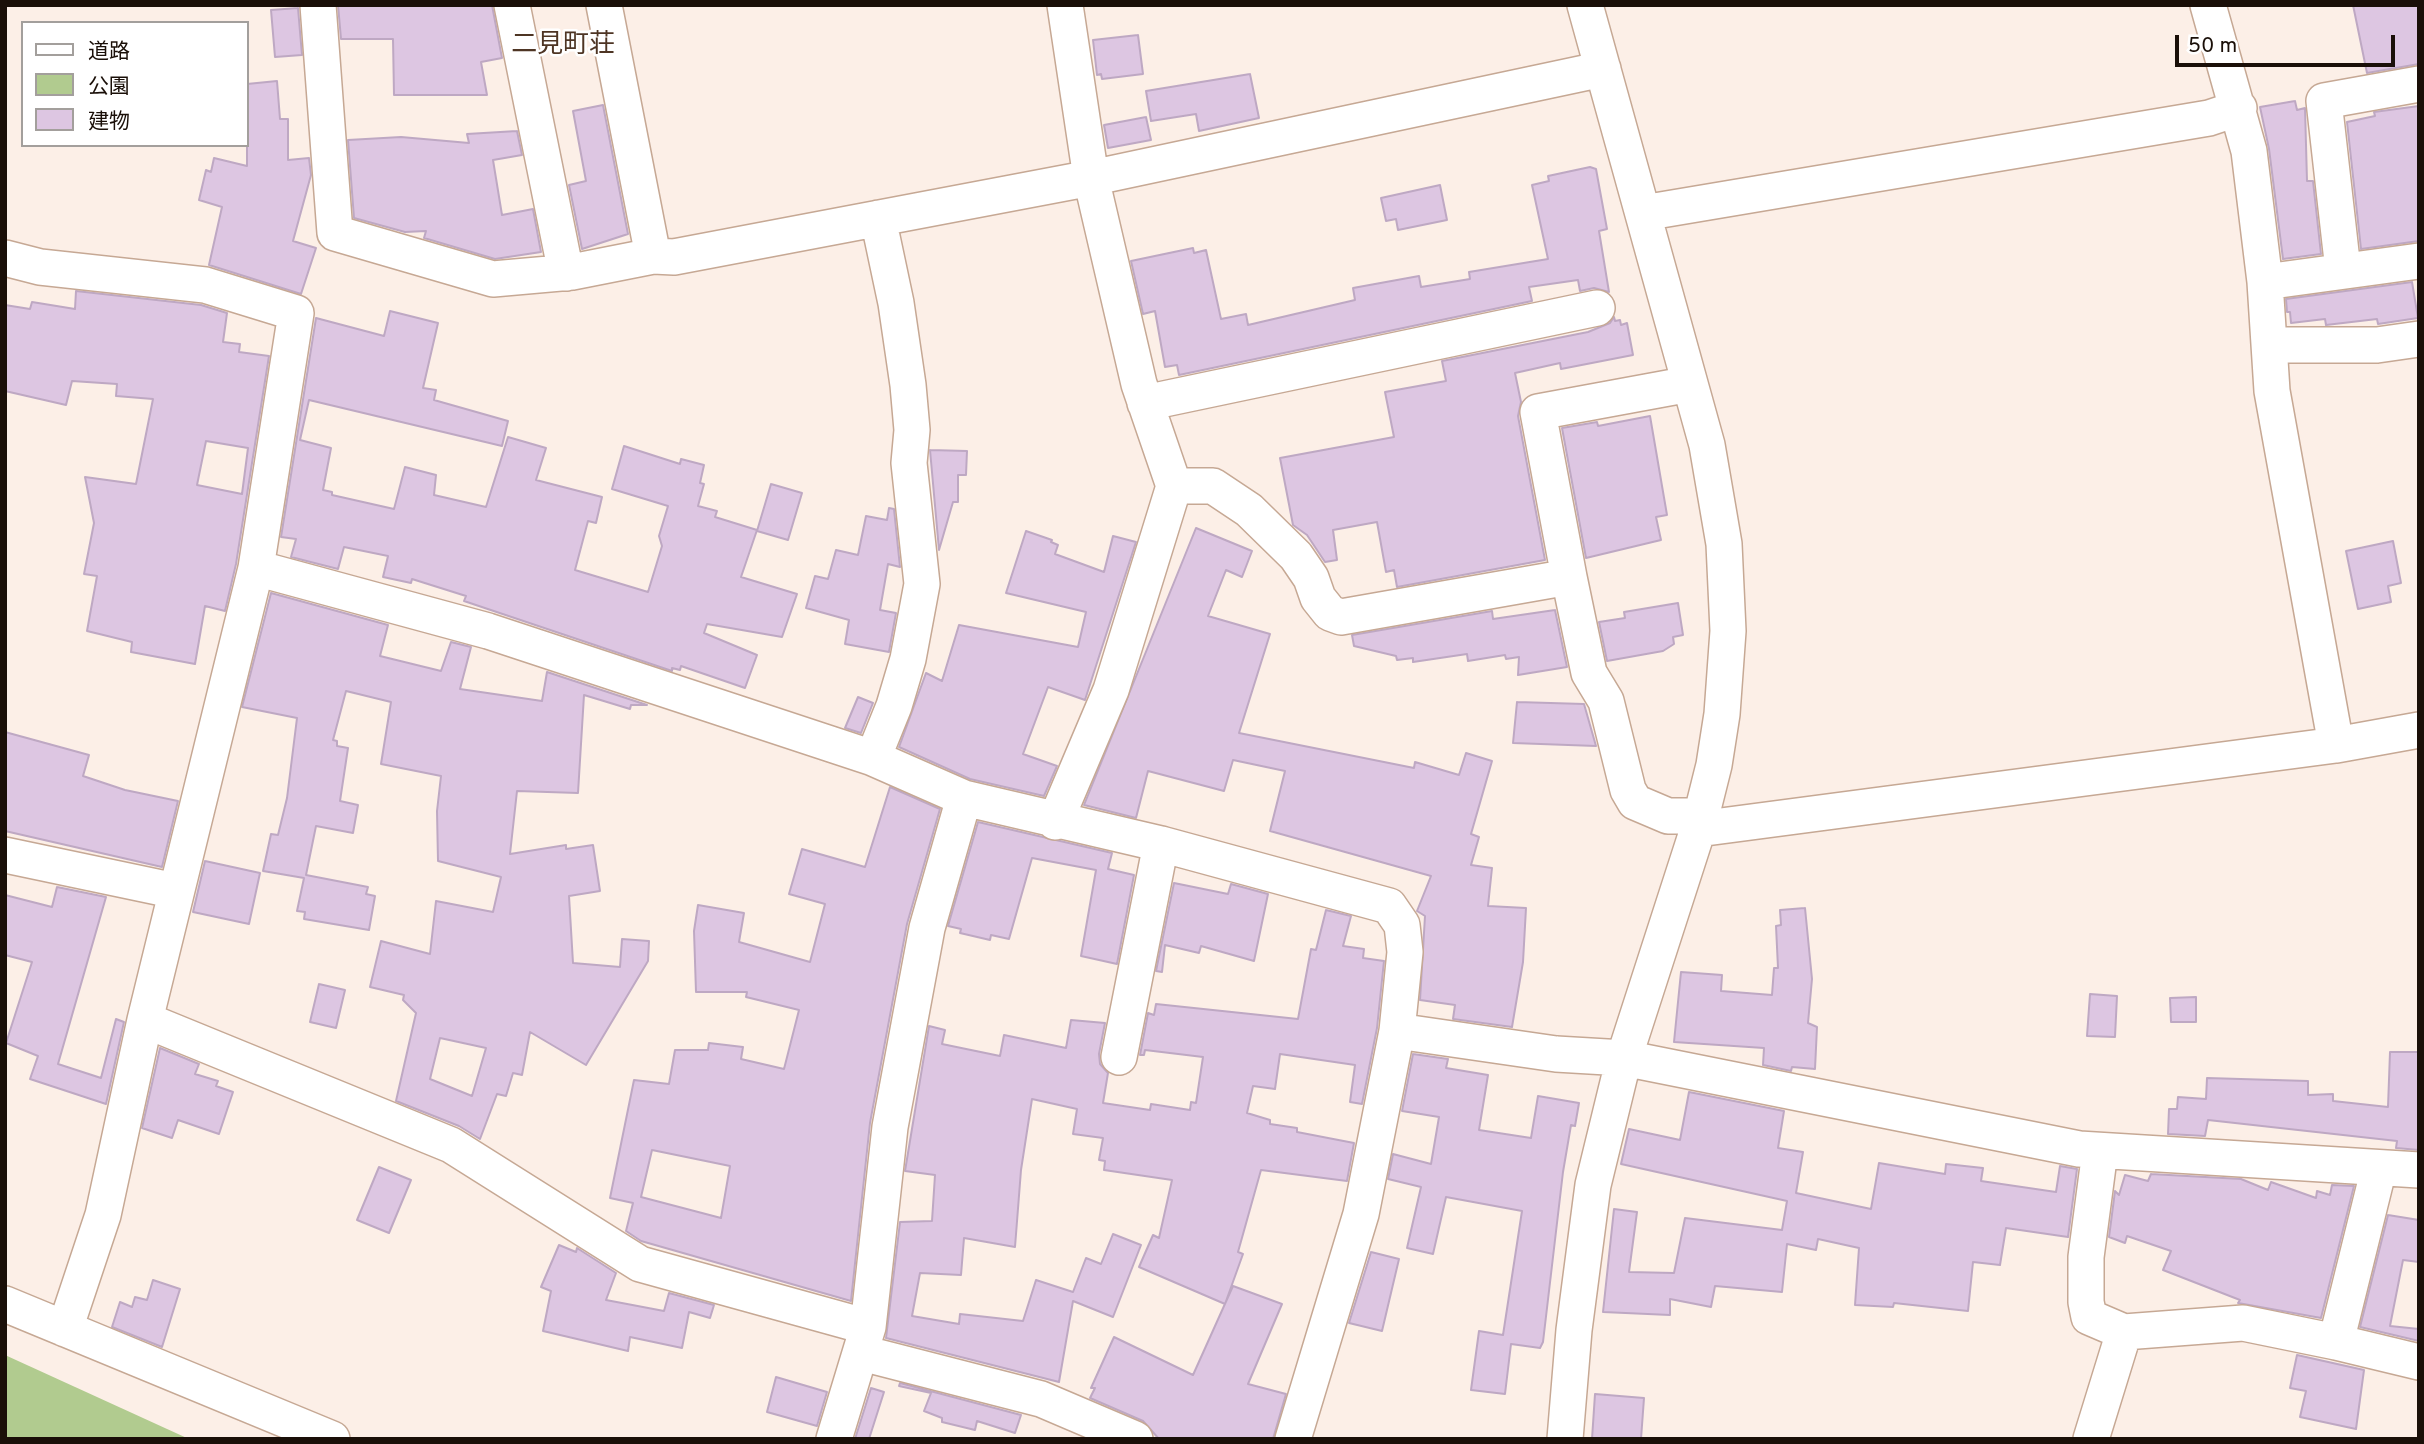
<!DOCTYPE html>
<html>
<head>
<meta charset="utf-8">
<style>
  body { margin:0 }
  #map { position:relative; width:2424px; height:1444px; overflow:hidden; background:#fcefe7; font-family:Overpass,"Noto Sans JP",sans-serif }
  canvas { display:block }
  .frame { position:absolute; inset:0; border:7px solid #1a0f08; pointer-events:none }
  .legend { position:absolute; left:21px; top:21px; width:228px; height:126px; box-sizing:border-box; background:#fff; border:2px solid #a39f9c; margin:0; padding:9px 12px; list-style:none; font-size:21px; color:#1a0f08 }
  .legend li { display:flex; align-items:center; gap:14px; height:35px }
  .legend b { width:35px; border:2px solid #a39f9c }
  .scale { position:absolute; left:2175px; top:35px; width:220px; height:32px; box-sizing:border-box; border:4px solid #1a0f08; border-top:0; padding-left:9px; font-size:21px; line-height:24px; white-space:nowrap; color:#1a0f08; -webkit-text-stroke:5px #fff; paint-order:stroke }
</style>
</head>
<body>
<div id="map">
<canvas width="2424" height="1444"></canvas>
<div class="frame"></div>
<ul class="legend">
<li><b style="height:9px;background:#fff"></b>道路</li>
<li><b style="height:19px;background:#b1cb8f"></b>公園</li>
<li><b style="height:19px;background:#ddc6e2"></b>建物</li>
</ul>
<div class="scale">50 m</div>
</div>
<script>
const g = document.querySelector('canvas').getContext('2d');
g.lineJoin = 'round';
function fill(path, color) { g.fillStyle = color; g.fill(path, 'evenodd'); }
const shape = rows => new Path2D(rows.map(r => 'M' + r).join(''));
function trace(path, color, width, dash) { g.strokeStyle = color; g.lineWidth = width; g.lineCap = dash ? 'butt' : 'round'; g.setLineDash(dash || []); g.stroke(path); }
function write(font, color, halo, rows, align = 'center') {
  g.font = font + ' Overpass,"Noto Sans JP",sans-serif'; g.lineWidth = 5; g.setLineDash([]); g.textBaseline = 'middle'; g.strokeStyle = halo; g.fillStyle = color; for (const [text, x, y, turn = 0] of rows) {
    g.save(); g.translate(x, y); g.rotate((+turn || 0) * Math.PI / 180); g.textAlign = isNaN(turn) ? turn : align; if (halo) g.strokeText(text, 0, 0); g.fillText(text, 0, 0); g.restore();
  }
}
fill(shape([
  [5,1355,189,1439,5,1439]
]), '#b1cb8f');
const building = shape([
  [338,5,492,5,502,58,481,62,487,95,394,95,393,39,341,39,338,5],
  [2353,5,2419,5,2419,64,2367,73,2353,5],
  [298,8,302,55,275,57,271,10,298,8],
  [1138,35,1143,74,1102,79,1101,74,1097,75,1093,40,1138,35],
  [1250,74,1259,118,1199,131,1196,114,1151,121,1146,91,1250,74],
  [277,81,280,119,288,119,288,160,309,158,311,175,293,241,316,248,301,294,209,265,222,207,199,200,206,170,211,172,214,158,247,166,247,84,277,81],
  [2295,101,2297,110,2305,108,2307,181,2313,181,2321,254,2283,259,2269,149,2260,107,2295,101],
  [603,105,628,234,582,249,569,185,586,181,573,111,603,105],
  [2419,106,2419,241,2361,249,2347,122,2375,116,2374,112,2419,106],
  [1146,117,1151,140,1108,148,1104,125,1146,117],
  [517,131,522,155,493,160,502,215,533,209,541,252,495,259,424,238,426,231,405,232,354,218,348,140,401,137,469,143,467,134,517,131],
  [1590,167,1596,169,1607,229,1599,231,1609,292,1594,288,1580,291,1578,280,1529,287,1532,301,1179,375,1177,365,1165,367,1155,311,1143,314,1131,261,1193,248,1194,253,1206,250,1221,319,1246,314,1248,325,1355,300,1353,288,1419,276,1421,287,1470,279,1469,272,1548,259,1532,185,1549,181,1548,176,1590,167],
  [1440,185,1447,220,1398,230,1396,219,1386,221,1381,198,1440,185],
  [2412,282,2418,318,2378,324,2377,319,2326,325,2325,319,2291,323,2290,312,2287,312,2286,299,2412,282],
  [76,291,201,305,227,313,223,342,240,344,239,352,269,356,236,564,225,611,205,606,195,664,131,652,132,642,87,631,97,576,84,574,94,523,85,477,136,484,153,399,116,396,117,384,72,381,66,405,5,391,5,305,30,309,32,302,75,309,76,291],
  [206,441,248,448,242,494,197,485,206,441],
  [390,311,438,323,423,388,436,390,434,400,508,421,502,446,309,400,300,440,331,448,323,490,332,492,332,495,394,509,405,467,436,475,434,495,486,507,508,437,546,448,536,480,602,497,596,523,588,521,575,570,648,592,662,546,659,536,668,506,612,489,624,446,680,464,681,459,704,465,700,483,704,484,698,506,717,511,715,517,757,530,741,577,797,594,782,637,707,624,704,633,757,655,745,688,681,666,680,670,672,668,672,671,464,601,466,596,412,579,411,583,383,577,388,556,344,547,338,569,291,557,296,539,281,537,316,318,384,336,390,311],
  [1614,317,1615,321,1620,320,1621,325,1627,323,1633,355,1561,369,1560,363,1515,373,1521,402,1518,416,1545,560,1397,587,1394,570,1386,572,1377,522,1333,530,1337,560,1325,562,1307,535,1293,525,1280,458,1394,437,1385,392,1446,381,1442,361,1588,332,1610,323,1614,317],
  [1650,416,1667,515,1656,517,1661,540,1586,558,1562,428,1597,422,1598,426,1650,416],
  [930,450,967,451,966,475,958,475,958,502,953,502,939,550,930,450],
  [771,484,802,493,788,540,757,531,771,484],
  [889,508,894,509,900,567,888,564,880,610,896,613,889,652,845,644,849,620,806,608,815,576,828,579,836,550,858,555,866,516,887,520,889,508],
  [1196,528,1252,551,1242,577,1226,570,1208,616,1270,634,1239,733,1414,768,1415,762,1459,775,1466,753,1492,761,1471,834,1479,837,1471,865,1492,868,1488,906,1526,908,1523,962,1512,1027,1453,1019,1455,1005,1420,1000,1425,916,1417,911,1431,876,1270,831,1285,771,1233,760,1224,791,1148,771,1136,818,1084,805,1196,528],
  [1026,531,1052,540,1051,542,1058,545,1055,554,1104,572,1113,536,1136,542,1085,700,1048,687,1023,754,1057,766,1044,796,970,779,899,747,926,673,942,681,959,625,1078,647,1086,612,1006,593,1026,531],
  [2393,541,2401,583,2388,586,2391,602,2358,609,2346,551,2393,541],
  [271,593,388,625,380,656,441,671,451,642,471,647,460,689,542,701,547,672,647,705,631,705,630,709,584,695,578,793,517,791,510,854,566,845,566,849,593,845,600,891,569,896,573,963,620,967,622,939,649,941,648,961,586,1065,530,1032,522,1075,513,1073,506,1096,497,1094,480,1139,459,1126,396,1101,416,1013,403,1000,404,995,370,987,381,941,430,954,436,901,493,912,501,877,438,861,437,811,441,776,381,764,391,702,346,691,333,740,337,741,337,746,348,748,340,801,358,805,353,833,316,826,306,875,368,887,366,894,375,896,369,930,304,919,305,912,297,911,304,878,263,871,271,834,278,835,287,798,297,718,242,707,271,593],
  [440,1038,486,1048,472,1096,430,1079,440,1038],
  [1678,603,1683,635,1673,637,1674,644,1663,651,1607,661,1599,622,1625,618,1624,612,1678,603],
  [1555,610,1567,667,1518,675,1519,657,1506,659,1505,655,1468,661,1467,654,1413,662,1413,658,1397,660,1396,656,1354,646,1352,635,1492,611,1493,619,1555,610],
  [858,697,873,703,861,733,845,728,858,697],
  [1517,702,1584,704,1596,746,1513,743,1517,702],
  [5,732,89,755,83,776,125,790,178,801,162,867,5,831,5,732],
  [890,787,940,809,907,924,870,1123,851,1301,641,1241,626,1231,633,1203,610,1198,634,1080,669,1084,675,1050,708,1050,709,1043,743,1047,741,1059,784,1069,799,1010,746,997,747,992,696,992,694,931,698,905,744,913,739,942,810,962,825,904,789,894,802,849,865,867,890,787],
  [652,1150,730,1166,721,1218,641,1197,652,1150],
  [978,822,1112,853,1108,869,1134,875,1117,964,1081,956,1096,870,1032,858,1009,939,991,935,990,940,960,933,961,929,948,926,978,822],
  [205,861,260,873,249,924,193,912,205,861],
  [1174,883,1228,894,1231,884,1268,894,1254,961,1201,946,1199,953,1165,945,1162,972,1156,971,1174,883],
  [57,887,106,897,58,1064,101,1078,116,1019,124,1022,106,1104,30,1079,38,1056,6,1043,32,962,5,955,5,895,52,907,57,887],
  [1805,908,1812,979,1808,1023,1817,1027,1815,1069,1792,1067,1791,1071,1763,1065,1764,1048,1674,1042,1681,972,1722,975,1721,991,1772,995,1774,968,1778,968,1776,926,1781,925,1780,910,1805,908],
  [1326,910,1351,916,1343,946,1364,949,1363,958,1384,961,1377,1028,1362,1104,1350,1102,1355,1065,1280,1054,1275,1089,1253,1086,1247,1113,1270,1120,1270,1124,1297,1128,1297,1132,1354,1143,1347,1181,1261,1170,1238,1252,1243,1254,1225,1304,1139,1267,1153,1235,1159,1238,1172,1180,1104,1170,1105,1161,1099,1160,1103,1138,1073,1134,1077,1109,1032,1099,1021,1170,1015,1247,964,1238,961,1275,920,1273,912,1316,959,1324,960,1314,1023,1321,1036,1280,1073,1292,1086,1258,1101,1264,1113,1234,1141,1245,1113,1317,1073,1301,1059,1382,886,1338,900,1222,932,1221,935,1175,905,1171,929,1026,945,1030,942,1044,1000,1056,1004,1035,1066,1048,1071,1020,1105,1023,1099,1054,1100,1064,1108,1073,1103,1103,1150,1110,1151,1104,1190,1110,1191,1102,1196,1103,1203,1057,1145,1050,1144,1055,1140,1055,1148,1013,1154,1015,1156,1004,1298,1019,1311,949,1316,950,1326,910],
  [319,984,345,990,336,1028,310,1022,319,984],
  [2090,994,2117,996,2115,1037,2087,1036,2090,994],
  [2196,997,2196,1022,2171,1022,2170,998,2196,997],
  [160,1048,199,1064,195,1074,218,1081,216,1086,233,1092,219,1134,178,1120,172,1138,142,1128,160,1048],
  [2390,1052,2419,1052,2419,1150,2396,1148,2397,1141,2208,1120,2205,1136,2168,1134,2169,1109,2177,1109,2178,1097,2206,1099,2207,1078,2308,1081,2308,1095,2333,1094,2333,1101,2388,1107,2390,1052],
  [1413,1054,1448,1059,1446,1068,1488,1075,1479,1130,1531,1138,1538,1096,1579,1103,1575,1126,1571,1125,1563,1172,1543,1342,1540,1348,1511,1344,1505,1394,1471,1390,1479,1331,1503,1335,1522,1211,1446,1197,1433,1254,1407,1248,1421,1187,1388,1179,1393,1154,1431,1164,1439,1117,1402,1111,1413,1054],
  [1689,1092,1784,1111,1778,1148,1803,1152,1796,1193,1871,1209,1879,1163,1945,1174,1946,1164,1983,1168,1981,1181,2056,1192,2060,1166,2077,1169,2068,1237,2006,1228,2000,1265,1973,1262,1968,1311,1894,1303,1893,1307,1855,1305,1859,1248,1818,1239,1816,1250,1787,1244,1782,1292,1715,1286,1711,1307,1670,1299,1670,1315,1603,1312,1614,1209,1637,1212,1629,1272,1674,1273,1685,1218,1782,1230,1787,1201,1621,1164,1629,1129,1680,1140,1689,1092],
  [379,1167,411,1180,389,1233,357,1220,379,1167],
  [2151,1174,2241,1179,2268,1190,2271,1182,2316,1198,2317,1191,2330,1195,2332,1185,2354,1186,2321,1318,2238,1303,2240,1300,2163,1270,2171,1251,2127,1236,2125,1243,2109,1237,2115,1191,2119,1195,2125,1175,2148,1181,2151,1174],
  [2388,1215,2419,1220,2419,1262,2403,1260,2390,1326,2419,1329,2419,1341,2360,1327,2388,1215],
  [559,1245,576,1252,577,1248,616,1273,606,1300,664,1311,669,1293,714,1305,710,1318,689,1312,682,1348,630,1337,628,1351,543,1331,551,1291,541,1287,559,1245],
  [1371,1252,1399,1259,1382,1331,1349,1323,1371,1252],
  [153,1280,180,1289,162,1347,112,1327,120,1302,132,1307,135,1297,147,1300,153,1280],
  [1233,1286,1282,1304,1248,1384,1286,1394,1273,1439,1159,1439,1143,1421,1090,1398,1095,1388,1091,1388,1114,1337,1193,1375,1233,1286],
  [2297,1355,2364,1370,2356,1429,2300,1417,2306,1391,2290,1388,2297,1355],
  [776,1377,827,1392,817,1426,767,1412,776,1377],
  [900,1383,1021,1415,1015,1433,977,1421,975,1430,942,1422,942,1418,924,1411,931,1393,899,1386,900,1383],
  [871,1388,884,1392,869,1439,855,1439,871,1388],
  [1595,1394,1644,1398,1641,1439,1592,1439,1595,1394]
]);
fill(building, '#ddc6e2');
trace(building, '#bea8c3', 2);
const minor = shape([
  [318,5,335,233,493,279,572,272,653,256],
  [512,5,566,273],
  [604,5,653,256,674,257,1091,178,1603,69],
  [2208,5,2249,151,2265,282,2272,391,2336,745],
  [1643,213,2209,118,2239,108],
  [5,258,40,267,205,285,296,313,256,568,145,1020,103,1215,65,1329],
  [2343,270,2324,101,2419,84],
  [2265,282,2419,261],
  [2270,345,2377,345,2419,339],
  [1145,403,1597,308],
  [1174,486,1213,486,1249,510,1296,556,1311,578,1318,598,1330,613,1341,617,1569,577,1589,673,1606,701,1628,790,1635,802,1668,816,1701,816],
  [256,568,488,631,873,758,964,798,1161,844,1389,906,1402,925,1405,952,1397,1031,1361,1214,1293,1439],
  [1569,577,1538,412,1690,384],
  [873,758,894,706,908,659,922,584,909,463,912,430,908,385,896,303,878,218],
  [1055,822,1111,690,1174,486,1139,384,1091,178,1065,5],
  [1698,829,2336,745,2419,730],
  [5,855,176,891],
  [145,1020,451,1145,640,1264,868,1327],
  [1397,1031,1556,1054,1624,1058,2079,1149,2419,1170],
  [1119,1057,1161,844],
  [2100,1151,2086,1257,2086,1302,2089,1317,2124,1332,2243,1323,2336,1342,2379,1168],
  [5,1304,332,1439],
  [2336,1342,2419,1362],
  [862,1353,1041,1399,1135,1439],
  [834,1439,868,1327,890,1127,927,928,964,798],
  [1565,1439,1574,1330,1593,1185,1624,1058,1698,829,1714,765,1722,714,1728,631,1724,544,1707,445,1585,5],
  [2091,1439,2124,1332]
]);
trace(minor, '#c6a894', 38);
trace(minor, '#fff', 35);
write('26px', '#4e3524', '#fff', [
  ["二見町荘",563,47]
]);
</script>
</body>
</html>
